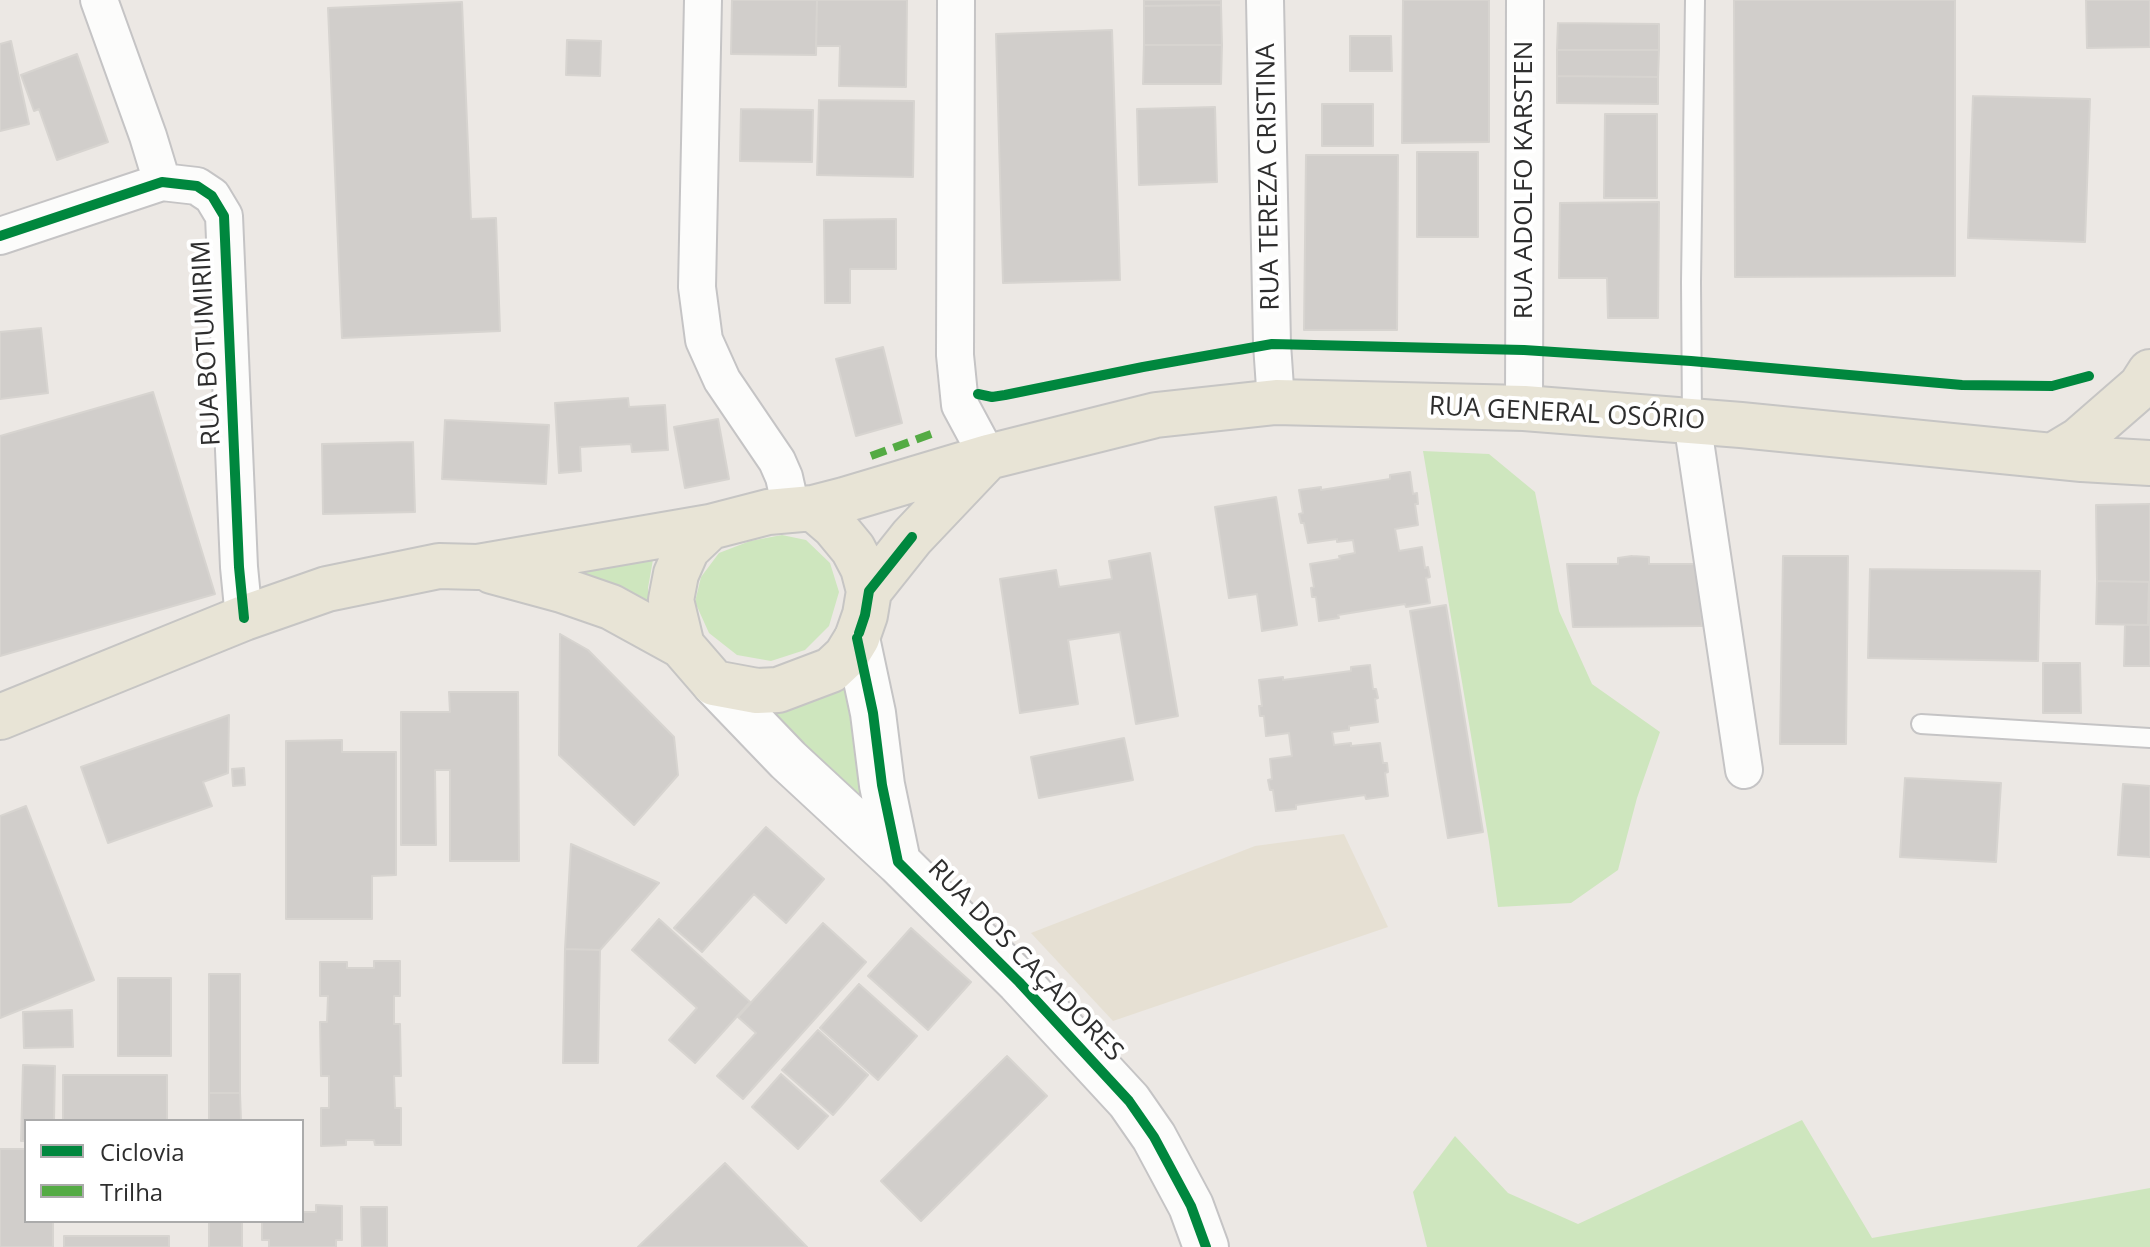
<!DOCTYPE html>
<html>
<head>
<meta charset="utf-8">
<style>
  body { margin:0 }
  #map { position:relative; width:2150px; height:1247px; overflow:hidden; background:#ece8e4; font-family:"Open Sans",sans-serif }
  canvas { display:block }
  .legend { position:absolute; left:24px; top:1119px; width:280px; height:104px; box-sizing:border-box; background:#fff; border:2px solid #ababab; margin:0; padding:10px 14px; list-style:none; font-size:24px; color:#2e2e2e }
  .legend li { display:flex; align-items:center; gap:16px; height:40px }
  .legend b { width:40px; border:2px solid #ababab }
</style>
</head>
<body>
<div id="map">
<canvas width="2150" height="1247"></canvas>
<ul class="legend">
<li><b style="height:10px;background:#00873e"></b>Ciclovia</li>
<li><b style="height:10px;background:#54ab44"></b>Trilha</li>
</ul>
</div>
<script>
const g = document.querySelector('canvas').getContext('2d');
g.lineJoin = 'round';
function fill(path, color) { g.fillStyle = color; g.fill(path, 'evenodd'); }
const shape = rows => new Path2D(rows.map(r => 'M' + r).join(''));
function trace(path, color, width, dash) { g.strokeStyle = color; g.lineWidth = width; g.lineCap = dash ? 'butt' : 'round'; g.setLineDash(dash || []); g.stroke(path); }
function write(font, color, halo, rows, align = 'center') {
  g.font = font + ' "Open Sans",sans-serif'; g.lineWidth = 8; g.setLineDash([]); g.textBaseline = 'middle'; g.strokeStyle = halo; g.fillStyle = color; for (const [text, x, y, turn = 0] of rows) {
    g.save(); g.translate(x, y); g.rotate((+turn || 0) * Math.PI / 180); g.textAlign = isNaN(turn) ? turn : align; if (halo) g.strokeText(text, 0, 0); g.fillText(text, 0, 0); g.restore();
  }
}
fill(shape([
  [1344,834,1388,927,1113,1021,1031,933,1255,846]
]), '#e6e0d3');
fill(shape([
  [1423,451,1489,454,1535,492,1559,611,1592,684,1660,732,1637,798,1618,870,1571,903,1498,907,1489,842],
  [782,535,806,540,830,563,839,592,829,626,805,650,771,661,737,655,709,633,695,602,701,577,719,553,750,541],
  [654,554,648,588,649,604,625,590,570,569],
  [853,672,873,812,767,709,803,705,837,690],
  [1802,1120,1872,1238,2150,1188,2150,1247,1427,1247,1413,1192,1455,1136,1508,1193,1578,1224]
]), '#cee6be');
const building = shape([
  [732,0,817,0,816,55,731,54,732,0],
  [817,0,907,0,906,87,839,86,840,46,816,46,817,0],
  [1144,0,1221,0,1221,5,1144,6,1144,0],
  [1403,0,1489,0,1489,142,1402,143,1403,0],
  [1734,0,1955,0,1955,276,1735,277,1734,0],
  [2086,0,2150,0,2150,47,2087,48,2086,0],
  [462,2,471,219,496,218,500,331,342,338,328,8,462,2],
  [1221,5,1222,45,1144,45,1144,6,1221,5],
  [1558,23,1659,24,1659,50,1557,50,1558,23],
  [1112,30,1120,280,1003,283,996,34,1112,30],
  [1350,36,1391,36,1392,71,1350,71,1350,36],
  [567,40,601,41,600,76,566,75,567,40],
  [11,41,29,124,0,131,0,44,11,41],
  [1144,45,1222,45,1221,84,1143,84,1144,45],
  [1557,50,1659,50,1658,77,1557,76,1557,50],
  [77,54,108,142,57,160,39,109,34,111,21,75,77,54],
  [1557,76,1658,77,1658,104,1557,103,1557,76],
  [1973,96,2090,99,2085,242,1968,238,1973,96],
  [819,100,914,101,913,177,817,175,819,100],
  [1322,104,1373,104,1373,146,1322,146,1322,104],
  [1215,107,1217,182,1139,185,1137,109,1215,107],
  [741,109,813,110,812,162,740,161,741,109],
  [1605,114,1657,114,1657,198,1604,198,1605,114],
  [1417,152,1478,152,1478,237,1417,237,1417,152],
  [1306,155,1398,155,1397,330,1304,330,1306,155],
  [1659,202,1658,318,1608,318,1607,278,1559,278,1560,203,1659,202],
  [896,219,896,269,850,269,850,303,825,303,824,220,896,219],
  [41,328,48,393,0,399,0,332,41,328],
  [883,347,902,423,856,436,836,359,883,347],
  [153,392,215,594,0,656,0,436,153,392],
  [628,398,629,407,665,405,668,450,632,452,631,444,580,447,581,471,559,473,555,403,628,398],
  [718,419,729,479,685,488,674,427,718,419],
  [445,420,549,425,546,484,442,479,445,420],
  [413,442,415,512,323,514,322,444,413,442],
  [1410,472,1413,494,1417,493,1418,504,1415,504,1418,525,1395,529,1399,551,1422,547,1425,568,1428,567,1430,577,1426,578,1430,603,1406,607,1405,604,1338,615,1339,618,1319,621,1316,597,1312,597,1311,588,1314,587,1310,564,1340,559,1339,556,1355,553,1353,540,1337,542,1337,539,1308,543,1304,523,1301,523,1299,514,1303,513,1299,490,1321,487,1321,490,1390,479,1390,475,1410,472],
  [1276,497,1297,625,1262,631,1257,594,1229,598,1215,507,1276,497],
  [2150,504,2150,625,2148,625,2149,582,2097,581,2096,505,2150,504],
  [1150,553,1178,716,1136,724,1120,632,1068,640,1078,704,1020,713,1000,579,1056,570,1059,587,1112,579,1109,561,1150,553],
  [1632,556,1649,557,1649,564,1699,564,1702,626,1573,627,1567,564,1618,564,1618,558,1632,556],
  [1783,556,1848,556,1846,744,1780,744,1783,556],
  [1870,569,2040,571,2038,661,1868,658,1870,569],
  [2097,581,2149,582,2148,625,2096,624,2097,581],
  [1446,605,1483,832,1448,838,1410,611,1446,605],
  [2125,625,2150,625,2150,666,2124,666,2125,625],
  [560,634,588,650,674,737,678,775,634,825,559,755,560,634],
  [2043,663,2080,663,2081,713,2043,713,2043,663],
  [1370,665,1373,689,1376,689,1378,698,1375,699,1378,722,1349,726,1349,730,1332,732,1334,745,1351,743,1351,746,1380,743,1383,763,1387,763,1388,772,1385,773,1388,796,1366,799,1365,795,1296,805,1296,809,1276,811,1273,790,1270,790,1268,780,1272,779,1270,759,1292,756,1289,733,1266,736,1264,716,1260,716,1259,706,1262,706,1259,680,1283,677,1283,680,1351,671,1351,667,1370,665],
  [449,692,518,692,519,861,450,861,450,770,435,770,436,845,401,845,401,712,450,712,449,692],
  [229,715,228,773,203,782,212,806,108,843,81,767,229,715],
  [1124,738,1133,780,1039,798,1031,757,1124,738],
  [342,740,342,752,396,752,396,875,372,876,372,919,286,919,286,741,342,740],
  [244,768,245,785,233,786,232,769,244,768],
  [1905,778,2001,783,1996,862,1900,857,1905,778],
  [2123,784,2150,786,2150,857,2118,855,2123,784],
  [26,806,94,980,0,1018,0,816,26,806],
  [766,827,824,879,786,923,754,894,702,952,674,928,766,827],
  [571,844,659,883,600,950,565,949,571,844],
  [659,919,750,1002,695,1063,669,1040,697,1008,632,950,659,919],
  [823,923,866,962,743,1099,717,1076,756,1033,738,1017,823,923],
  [911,928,971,982,928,1030,868,976,911,928],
  [565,949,600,950,598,1063,563,1063,565,949],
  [374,961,400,961,400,996,394,996,394,1024,400,1024,401,1076,394,1076,395,1108,401,1108,401,1145,375,1145,374,1140,346,1140,346,1145,321,1146,321,1108,329,1108,329,1076,321,1076,320,1022,327,1022,328,996,320,996,320,962,347,962,347,968,374,968,374,961],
  [209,974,240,974,240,1093,209,1093,209,974],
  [118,978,171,978,171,1056,118,1056,118,978],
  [859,984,917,1036,878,1080,820,1028,859,984],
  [72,1010,73,1047,24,1048,23,1012,72,1010],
  [818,1030,868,1075,833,1115,782,1070,818,1030],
  [1007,1056,1047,1096,921,1221,881,1181,1007,1056],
  [23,1065,55,1066,54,1121,26,1121,26,1141,21,1141,23,1065],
  [781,1074,828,1116,798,1149,752,1107,781,1074],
  [63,1075,167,1075,167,1121,63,1121,63,1075],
  [209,1093,240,1093,241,1121,209,1121,209,1093],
  [0,1149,26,1149,26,1221,53,1221,53,1247,0,1247,0,1149],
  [725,1163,807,1247,638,1247,725,1163],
  [316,1205,342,1206,342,1240,336,1240,336,1247,269,1247,269,1240,262,1240,262,1221,302,1221,302,1212,316,1212,316,1205],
  [361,1207,387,1207,387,1247,362,1247,361,1207],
  [209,1221,242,1221,242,1247,209,1247,209,1221],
  [64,1236,169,1236,169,1247,64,1247,64,1236]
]);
fill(building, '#d1cecb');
trace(building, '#d7d4d0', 2);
const service = shape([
  [1692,421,1691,282,1695,0],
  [1921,724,2150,738]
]);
const minor = shape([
  [99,0,148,136,162,182],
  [703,0,697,287,704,340,722,380,777,461,784,477,791,508],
  [956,0,955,355,960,405,988,457],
  [1265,0,1272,344,1276,402],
  [0,236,162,182,197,186,212,196,224,216,239,567,244,618],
  [1524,408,1525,0],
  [1692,421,1744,770]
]);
const secondary = shape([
  [857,638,873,713,882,785,898,862],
  [714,683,788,760,898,862,1019,982,1129,1101,1154,1137,1191,1206,1206,1247]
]);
const primary = shape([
  [2054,455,2079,440,2141,386,2150,372],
  [813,508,834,526,853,549,863,568,869,591,865,615,857,638,846,656,831,670,778,690,757,691,714,683,682,646,671,600,676,574,687,549,710,527,768,512,813,508,844,500,988,457,1156,415,1276,402,1524,408,1741,425,2082,459,2150,463],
  [492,571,562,590,611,607,682,646],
  [869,591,912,537,986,459],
  [0,717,244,618,327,589,439,566,478,567,710,527]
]);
trace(service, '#c5c4c5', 22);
trace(minor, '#c5c4c5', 40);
trace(secondary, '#c5c4c5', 48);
trace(primary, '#c6c5c4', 48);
trace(service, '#fcfcfb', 18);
trace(minor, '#fcfcfb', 36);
trace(secondary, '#fcfcfb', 44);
trace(primary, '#e8e4d6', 44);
trace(shape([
  [871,456,934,433]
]), '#54ab44', 8, [16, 8]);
trace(shape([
  [0,236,162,182,197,186,212,196,224,216,239,567,244,618],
  [978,394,992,397,1005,395,1143,367,1272,344,1524,350,1691,361,1962,385,2052,386,2089,376],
  [859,633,865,615,869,591,912,537],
  [857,638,873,713,882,785,898,862,1019,982,1129,1101,1154,1137,1191,1206,1206,1247]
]), '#00873e', 10);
write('26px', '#2e2e2e', '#fff', [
  ["RUA TEREZA CRISTINA",1269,177,-91],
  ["RUA ADOLFO KARSTEN",1525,180,-90],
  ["RUA BOTUMIRIM",207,343,-93],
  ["RUA GENERAL OSÓRIO",1567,414,3],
  ["RUA DOS CAÇADORES",1025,961,46]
]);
</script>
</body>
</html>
